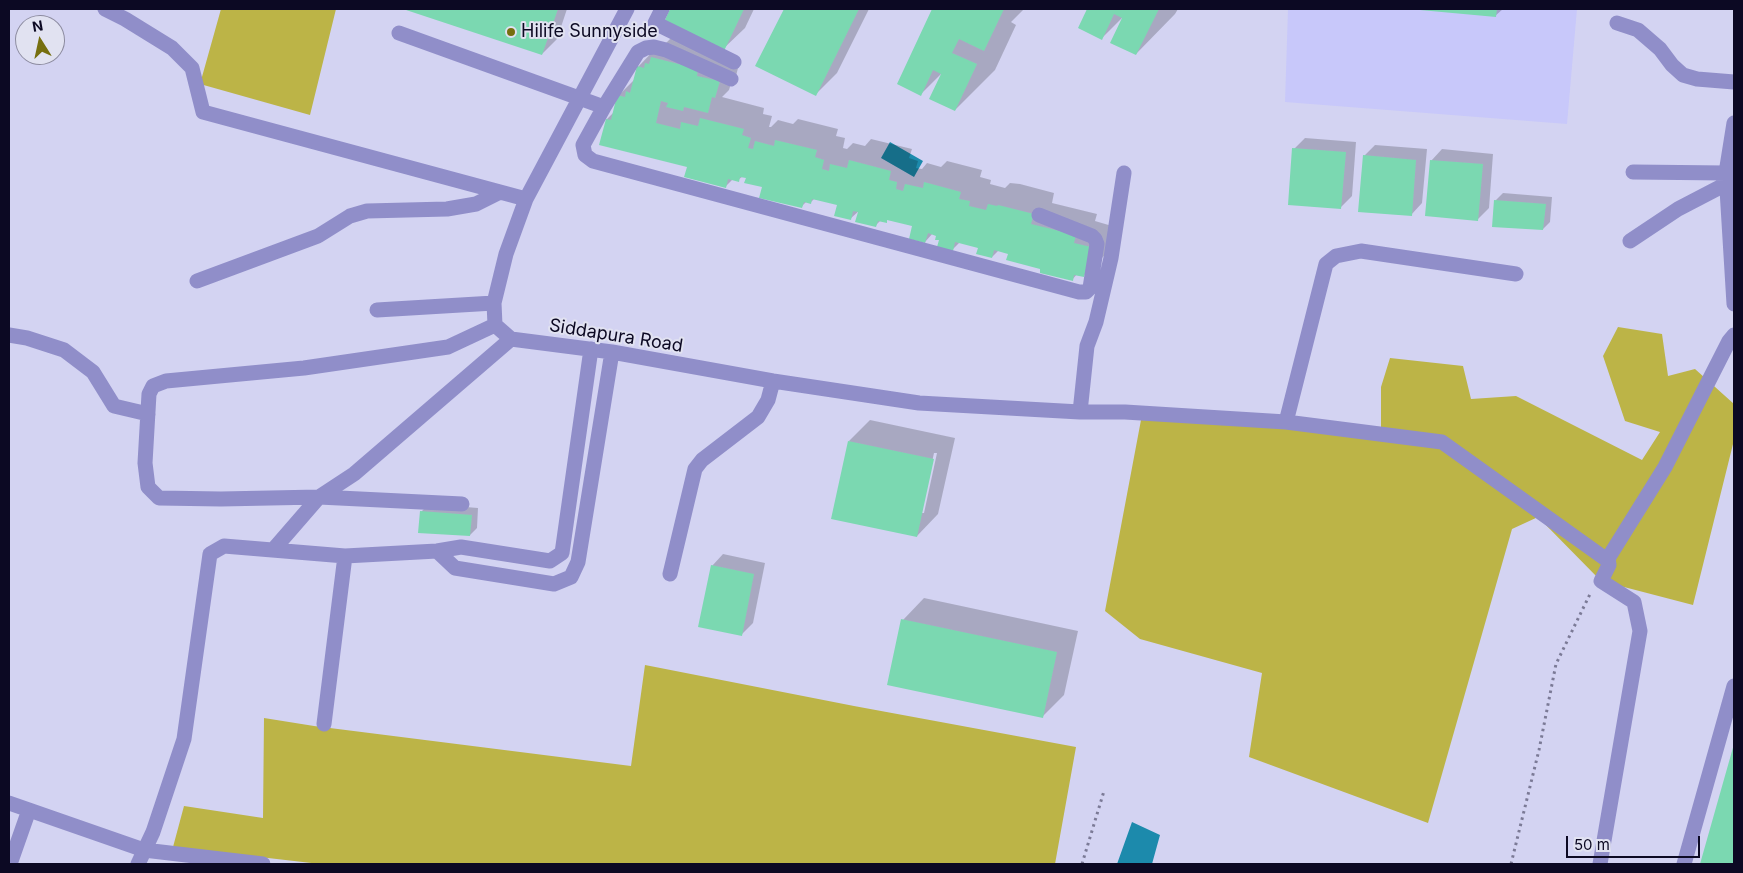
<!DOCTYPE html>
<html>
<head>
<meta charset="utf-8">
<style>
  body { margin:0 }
  #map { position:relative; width:1743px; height:873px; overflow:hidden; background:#d3d3f2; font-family:Inter,sans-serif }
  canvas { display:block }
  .frame { position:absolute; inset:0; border:10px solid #0c0923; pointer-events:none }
  .north { position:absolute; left:15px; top:15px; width:50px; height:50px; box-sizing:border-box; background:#e1e2f1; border:1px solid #8c8b9f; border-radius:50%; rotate:350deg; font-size:14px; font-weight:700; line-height:20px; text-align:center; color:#0c0923 }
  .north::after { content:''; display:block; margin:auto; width:18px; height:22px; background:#766f0f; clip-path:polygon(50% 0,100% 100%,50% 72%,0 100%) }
  .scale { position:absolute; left:1566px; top:836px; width:134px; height:22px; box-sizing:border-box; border:2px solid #0c0923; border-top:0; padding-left:6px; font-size:15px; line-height:18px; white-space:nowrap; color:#0c0923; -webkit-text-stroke:4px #e1e2f1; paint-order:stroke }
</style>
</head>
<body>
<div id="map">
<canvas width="1743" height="873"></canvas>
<div class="frame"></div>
<div class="north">N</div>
<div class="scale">50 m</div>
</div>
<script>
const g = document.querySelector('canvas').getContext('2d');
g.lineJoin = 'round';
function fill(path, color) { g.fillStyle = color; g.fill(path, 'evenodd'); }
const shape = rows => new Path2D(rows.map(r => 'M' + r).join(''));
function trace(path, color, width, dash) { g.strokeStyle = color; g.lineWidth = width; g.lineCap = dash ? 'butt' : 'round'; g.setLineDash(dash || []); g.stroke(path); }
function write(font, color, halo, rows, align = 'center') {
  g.font = font + ' Inter,sans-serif'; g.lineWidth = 4; g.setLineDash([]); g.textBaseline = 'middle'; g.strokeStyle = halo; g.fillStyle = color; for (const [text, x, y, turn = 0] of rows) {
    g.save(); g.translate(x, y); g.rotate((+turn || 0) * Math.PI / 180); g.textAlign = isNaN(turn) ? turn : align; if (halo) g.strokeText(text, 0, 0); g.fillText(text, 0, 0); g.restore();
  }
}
fill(shape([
  [1288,9,1577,9,1567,124,1285,102]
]), '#c8c8fa');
fill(shape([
  [221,9,336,9,310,115,200,84],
  [1618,327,1662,334,1668,376,1695,369,1734,404,1734,440,1693,605,1601,581,1538,517,1512,529,1428,823,1249,757,1262,673,1140,639,1105,611,1141,420,1381,427,1381,387,1390,358,1463,366,1471,399,1516,396,1642,460,1660,432,1625,421,1603,356],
  [645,665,854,706,1076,747,1055,864,320,864,173,847,184,806,263,818,264,718,314,726,631,766]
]), '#bcb447');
fill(shape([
  [890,142,923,161,914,177,881,158],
  [1132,822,1160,835,1152,864,1117,864]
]), '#1c8aac');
fill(shape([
  [406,9,567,9,557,39,542,54],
  [672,9,754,9,745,28,723,49,740,60,736,76,732,80,729,90,722,97,764,108,763,114,772,116,769,127,771,127,778,120,793,124,798,119,838,129,836,136,845,138,843,148,847,149,853,143,865,146,871,139,912,149,909,158,918,161,916,168,922,169,927,163,941,167,947,161,982,170,980,177,991,180,990,184,1005,188,1010,183,1020,184,1054,193,1052,203,1097,214,1095,221,1112,226,1105,255,1083,276,1077,274,1072,280,1042,268,1009,253,999,250,992,257,979,247,960,242,953,249,940,239,938,235,933,233,925,242,914,226,888,219,886,221,881,220,876,225,860,210,850,219,838,204,814,199,811,202,807,201,801,207,747,177,743,176,738,180,733,179,726,186,689,166,601,144,607,119,614,112,618,96,635,79,638,67,659,45,663,46,673,36,666,22],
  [785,9,869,9,837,73,816,94,757,65],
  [934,9,1024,9,1011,22,1016,25,995,70,955,110,943,72,921,94,898,84],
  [1088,9,1178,9,1175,14,1136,54,1124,16,1102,38,1079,28],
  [1422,9,1503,9,1495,16],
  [1305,138,1356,142,1352,196,1340,208,1294,149],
  [1375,145,1427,149,1422,203,1411,215,1364,156],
  [1442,149,1493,154,1489,208,1478,219,1431,161],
  [1503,193,1552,197,1550,222,1543,229,1495,201],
  [870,420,955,438,938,514,917,536,849,441],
  [934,453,937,453,924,513,921,513],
  [429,504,478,508,477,528,470,535,421,512],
  [723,554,765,563,753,623,741,635,712,566],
  [924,598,1078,631,1064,695,1042,717,903,620],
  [1734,746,1734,864,1702,864]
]), '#0003');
fill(shape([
  [403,9,558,9,542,55],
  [670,9,744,9,724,51,664,22],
  [784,9,859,9,816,96,755,66],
  [932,9,1004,9,984,51,959,39,952,53,977,64,955,111,929,99,941,74,933,70,921,96,897,84],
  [1087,9,1159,9,1136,55,1110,43,1122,18,1114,14,1102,40,1078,28],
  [1420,9,1497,9,1496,17,1420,10],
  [651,57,698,69,697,76,720,81,715,98,712,97,708,113,684,107,683,111,666,107,668,103,661,101,656,123,680,129,681,122,698,126,700,118,744,129,742,135,751,138,748,148,753,149,755,141,774,146,775,140,817,150,815,157,824,160,822,169,829,171,830,164,847,168,849,160,891,171,889,180,897,182,896,189,903,191,905,184,923,188,924,182,961,192,959,199,970,201,969,206,986,210,988,204,997,206,998,205,1034,214,1031,224,1076,235,1074,243,1091,247,1084,277,1074,275,1073,281,1040,273,1040,269,1006,260,1008,254,994,250,992,258,976,254,978,248,955,242,953,251,937,247,939,240,935,240,936,236,928,233,925,243,909,239,912,226,887,220,887,223,878,221,876,227,855,222,858,212,853,211,851,220,834,216,837,205,812,199,811,204,804,202,802,208,759,198,762,187,744,183,746,178,740,177,739,182,728,179,726,188,684,177,687,167,599,145,606,119,611,120,617,95,625,97,626,91,630,93,637,66,644,68,645,63,649,64],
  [1292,148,1346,152,1341,209,1288,205],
  [1363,155,1416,160,1412,216,1358,212],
  [1430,160,1483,164,1478,221,1425,216],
  [1494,200,1546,204,1543,230,1492,227],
  [848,441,934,459,917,537,831,519],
  [420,511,472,515,470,536,418,533],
  [711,565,754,574,742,636,698,627],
  [901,619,1057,652,1043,718,887,685],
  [1734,744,1734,864,1700,864]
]), '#7bd8b1');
trace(shape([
  [1082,864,1104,791],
  [1511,864,1539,750,1556,664,1591,592]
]), '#7b7a96', 3, [2.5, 4]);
trace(shape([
  [105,9,125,19,172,48,192,68,203,112,526,199],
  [627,9,526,199,506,254,494,303,495,325,511,339,612,352,773,381,919,403,1080,412,1125,412,1286,422,1442,442,1607,560,1665,467,1729,341,1734,335],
  [662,9,655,23,734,62],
  [1617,23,1638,30,1660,49,1672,65,1683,75,1697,79,1734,82],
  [399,33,604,107,583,145,585,155,593,161,1079,292,1086,292,1090,288,1097,244,1095,239,1092,236,1039,215],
  [604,107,638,52,646,48,654,47,666,50,731,79],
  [1734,123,1726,173,1734,304],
  [1633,172,1726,173],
  [1630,241,1678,209,1726,184],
  [197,281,318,236,350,216,367,211,447,209,476,204,500,192],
  [377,310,494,303],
  [9,335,27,338,64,350,93,372,114,406,148,414],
  [1080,412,1087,346,1096,322,1111,258,1124,173],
  [1286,422,1326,264,1336,256,1361,251,1516,274],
  [462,504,319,497,221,499,159,498,148,487,145,463,149,394,153,386,166,381,304,368,448,347,495,325],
  [273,550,319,497,354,474,511,339],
  [437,551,455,568,554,584,571,577,578,562,612,352],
  [670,574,695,469,702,460,758,417,768,400,773,381],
  [324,724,345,556],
  [9,803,144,850,263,864],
  [10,864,29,810],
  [138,864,153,832,184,739,210,554,224,546,345,556,437,551,461,547,550,561,562,553,591,349],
  [1600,864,1640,631,1634,602,1601,581,1609,565,1608,557],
  [1684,864,1734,686]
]), '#908ec9', 15);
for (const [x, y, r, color] of [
  [511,32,5,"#766f0f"]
]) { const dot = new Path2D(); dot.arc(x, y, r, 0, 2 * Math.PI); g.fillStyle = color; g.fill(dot); trace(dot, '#e1e2f1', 2); }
write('18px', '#0c0923', '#e1e2f1', [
  ["Hilife Sunnyside",521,32]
], 'left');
write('18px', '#0c0923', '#e1e2f1', [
  ["Siddapura Road",616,336,9]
]);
</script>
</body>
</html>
